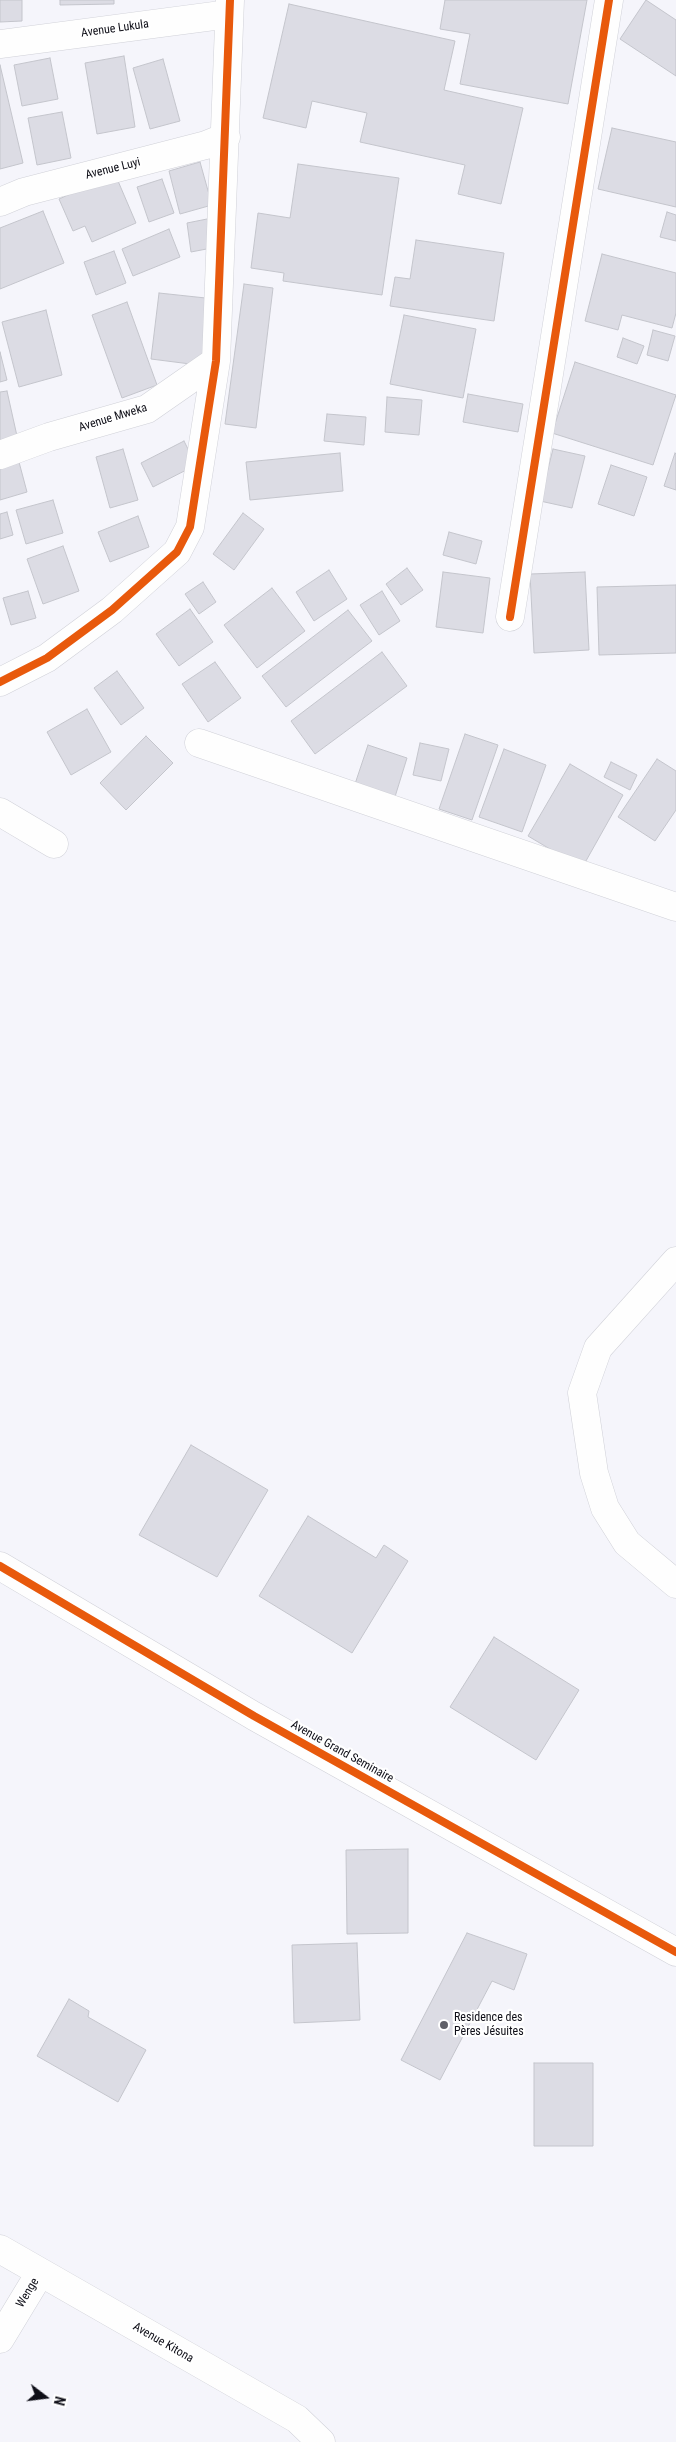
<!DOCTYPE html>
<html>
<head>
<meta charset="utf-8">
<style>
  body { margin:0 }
  #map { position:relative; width:676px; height:2442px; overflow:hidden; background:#f5f5fb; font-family:"Roboto Condensed",sans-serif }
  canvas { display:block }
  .north { position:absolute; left:20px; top:2372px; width:50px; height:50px; -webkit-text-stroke:4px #fff; paint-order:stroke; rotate:105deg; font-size:14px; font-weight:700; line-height:20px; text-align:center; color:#0e0e17 }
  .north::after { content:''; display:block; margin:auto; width:18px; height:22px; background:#0e0e17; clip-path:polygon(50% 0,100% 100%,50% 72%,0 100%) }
</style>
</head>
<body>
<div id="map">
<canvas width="676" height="2442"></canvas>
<div class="north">N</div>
</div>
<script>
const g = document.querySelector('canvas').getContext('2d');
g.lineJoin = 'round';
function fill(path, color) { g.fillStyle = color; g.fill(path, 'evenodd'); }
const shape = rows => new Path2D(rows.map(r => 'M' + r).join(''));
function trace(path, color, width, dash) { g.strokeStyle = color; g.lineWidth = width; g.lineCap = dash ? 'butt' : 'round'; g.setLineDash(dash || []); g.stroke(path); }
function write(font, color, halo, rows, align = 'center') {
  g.font = font + ' "Roboto Condensed",sans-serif'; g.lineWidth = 4.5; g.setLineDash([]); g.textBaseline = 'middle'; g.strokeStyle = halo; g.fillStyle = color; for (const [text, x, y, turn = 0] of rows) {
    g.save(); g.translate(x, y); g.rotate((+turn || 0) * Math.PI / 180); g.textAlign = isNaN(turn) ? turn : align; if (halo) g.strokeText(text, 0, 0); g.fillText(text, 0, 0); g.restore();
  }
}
const building = shape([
  [0,0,22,0,22,21,0,22,0,0],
  [60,0,114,0,114,4,60,5,60,0],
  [445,0,587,0,568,104,460,84,470,34,440,29,445,0],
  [646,0,676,20,676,76,620,39,646,0],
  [289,4,455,41,444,90,523,108,501,204,458,194,465,165,360,142,367,113,312,101,306,128,263,118,289,4],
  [124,56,135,127,97,134,85,63,124,56],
  [50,58,58,99,22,106,14,65,50,58],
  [163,59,180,121,150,129,133,68,163,59],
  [0,65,23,163,0,169,0,65],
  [62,112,71,158,37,165,28,118,62,112],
  [612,128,676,142,676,207,598,189,612,128],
  [200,162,212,205,180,214,169,171,200,162],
  [298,164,399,178,382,295,283,281,284,273,251,268,258,213,290,218,298,164],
  [115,174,136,223,92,242,85,226,73,231,59,199,115,174],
  [162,179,174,213,149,222,137,187,162,179],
  [43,211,64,263,0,289,0,228,43,211],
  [667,212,676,215,676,241,660,237,667,212],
  [212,218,217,247,191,252,187,223,212,218],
  [169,229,180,257,133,276,122,249,169,229],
  [416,240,504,253,494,321,390,306,395,277,410,279,416,240],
  [114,251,126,283,96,295,84,262,114,251],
  [602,254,676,273,676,313,672,328,622,315,618,330,585,321,602,254],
  [244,284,273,288,256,428,225,424,244,284],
  [159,293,215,299,206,366,151,359,159,293],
  [127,302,157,385,122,398,92,315,127,302],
  [46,310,62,375,19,387,2,322,46,310],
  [404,315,476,329,463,398,390,384,404,315],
  [653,330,675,336,668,361,647,355,653,330],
  [623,338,644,346,637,364,617,357,623,338],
  [0,352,7,380,0,382,0,352],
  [575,362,676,395,653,465,552,433,575,362],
  [7,391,17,436,0,440,0,392,7,391],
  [468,394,523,404,518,432,463,422,468,394],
  [387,397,422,400,419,435,385,432,387,397],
  [327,414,366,417,364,445,324,441,327,414],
  [184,441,196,465,153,487,141,463,184,441],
  [123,449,138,500,110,508,96,457,123,449],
  [553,449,585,456,572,508,540,501,553,449],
  [340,453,343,491,250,500,246,462,340,453],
  [675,453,676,454,676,490,664,486,675,453],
  [19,462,27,492,0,500,0,468,19,462],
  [611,465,647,477,634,516,598,504,611,465],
  [53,500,63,533,26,544,16,510,53,500],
  [7,512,13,535,0,539,0,514,7,512],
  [243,513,264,529,234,570,213,554,243,513],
  [138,516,149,547,110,562,98,532,138,516],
  [449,532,482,541,476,564,443,555,449,532],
  [63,546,79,591,43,604,27,559,63,546],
  [407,568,423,590,401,605,386,584,407,568],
  [329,570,347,599,314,621,296,592,329,570],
  [443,572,490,578,483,633,436,627,443,572],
  [585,572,589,650,534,653,530,574,585,572],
  [203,582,216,602,199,614,185,594,203,582],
  [676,585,676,653,599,655,597,587,676,585],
  [272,588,305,631,257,668,224,625,272,588],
  [28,591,36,618,11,625,3,598,28,591],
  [382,591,400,621,379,635,360,605,382,591],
  [190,609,213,642,179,666,156,634,190,609],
  [348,610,372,641,286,707,262,676,348,610],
  [382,652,407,686,315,754,291,721,382,652],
  [215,662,241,698,208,722,182,684,215,662],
  [117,671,144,708,121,725,94,688,117,671],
  [87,709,111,752,71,775,47,732,87,709],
  [465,734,498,745,472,820,439,809,465,734],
  [146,736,173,763,126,810,100,783,146,736],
  [420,743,449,749,441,781,413,775,420,743],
  [368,745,407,758,394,800,354,787,368,745],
  [504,749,546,765,522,832,479,817,504,749],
  [657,759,676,771,676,810,655,841,618,817,657,759],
  [611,762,637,775,630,790,604,777,611,762],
  [570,764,623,795,582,868,528,836,570,764],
  [191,1445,268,1490,217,1577,139,1535,191,1445],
  [308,1516,376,1558,384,1545,408,1561,352,1653,259,1596,308,1516],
  [494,1637,579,1690,536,1760,450,1707,494,1637],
  [408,1849,408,1933,347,1934,346,1850,408,1849],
  [467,1933,527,1954,514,1990,492,1981,440,2080,401,2060,467,1933],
  [357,1943,360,2020,294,2023,292,1945,357,1943],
  [69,1999,89,2011,88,2017,146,2050,118,2102,37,2056,69,1999],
  [534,2063,593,2063,593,2146,534,2146,534,2063]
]);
fill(building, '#dcdce4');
trace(building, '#c4c5cc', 1);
const minor = shape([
  [0,44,229,14],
  [0,202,24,192,206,145,226,137],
  [0,455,49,437,147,409,216,361],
  [510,617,609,0],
  [0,682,47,658,112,610,177,552,190,527,216,361,230,0],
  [199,743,676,907],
  [0,812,54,844],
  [676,1261,598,1348,582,1393,594,1473,605,1508,627,1543,676,1584],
  [0,1566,254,1716,676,1952],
  [0,2249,297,2419,321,2442],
  [0,2339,40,2273]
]);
trace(minor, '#d0d1d8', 29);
trace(minor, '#fefefe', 28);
trace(shape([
  [510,617,609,0],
  [0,682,47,658,112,610,177,552,190,527,216,361,230,0],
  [0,1566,254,1716,676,1952]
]), '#e8590c', 8);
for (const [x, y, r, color] of [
  [444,2025,5,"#5f5f67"]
]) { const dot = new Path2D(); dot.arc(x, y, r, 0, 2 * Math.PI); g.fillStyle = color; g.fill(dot); trace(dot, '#fff', 2); }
write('12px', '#0e0e17', '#fff', [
  ["Avenue Lukula",115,29,-8],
  ["Avenue Luyi",113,169,-14],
  ["Avenue Mweka",113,418,-17],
  ["Avenue Grand Seminaire",342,1752,29],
  ["Wenge",28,2293,-59],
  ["Avenue Kitona",163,2343,30]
]);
write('12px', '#0e0e17', '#fff', [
  ["Residence des",454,2018],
  ["Pères Jésuites",454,2032]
], 'left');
</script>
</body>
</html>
